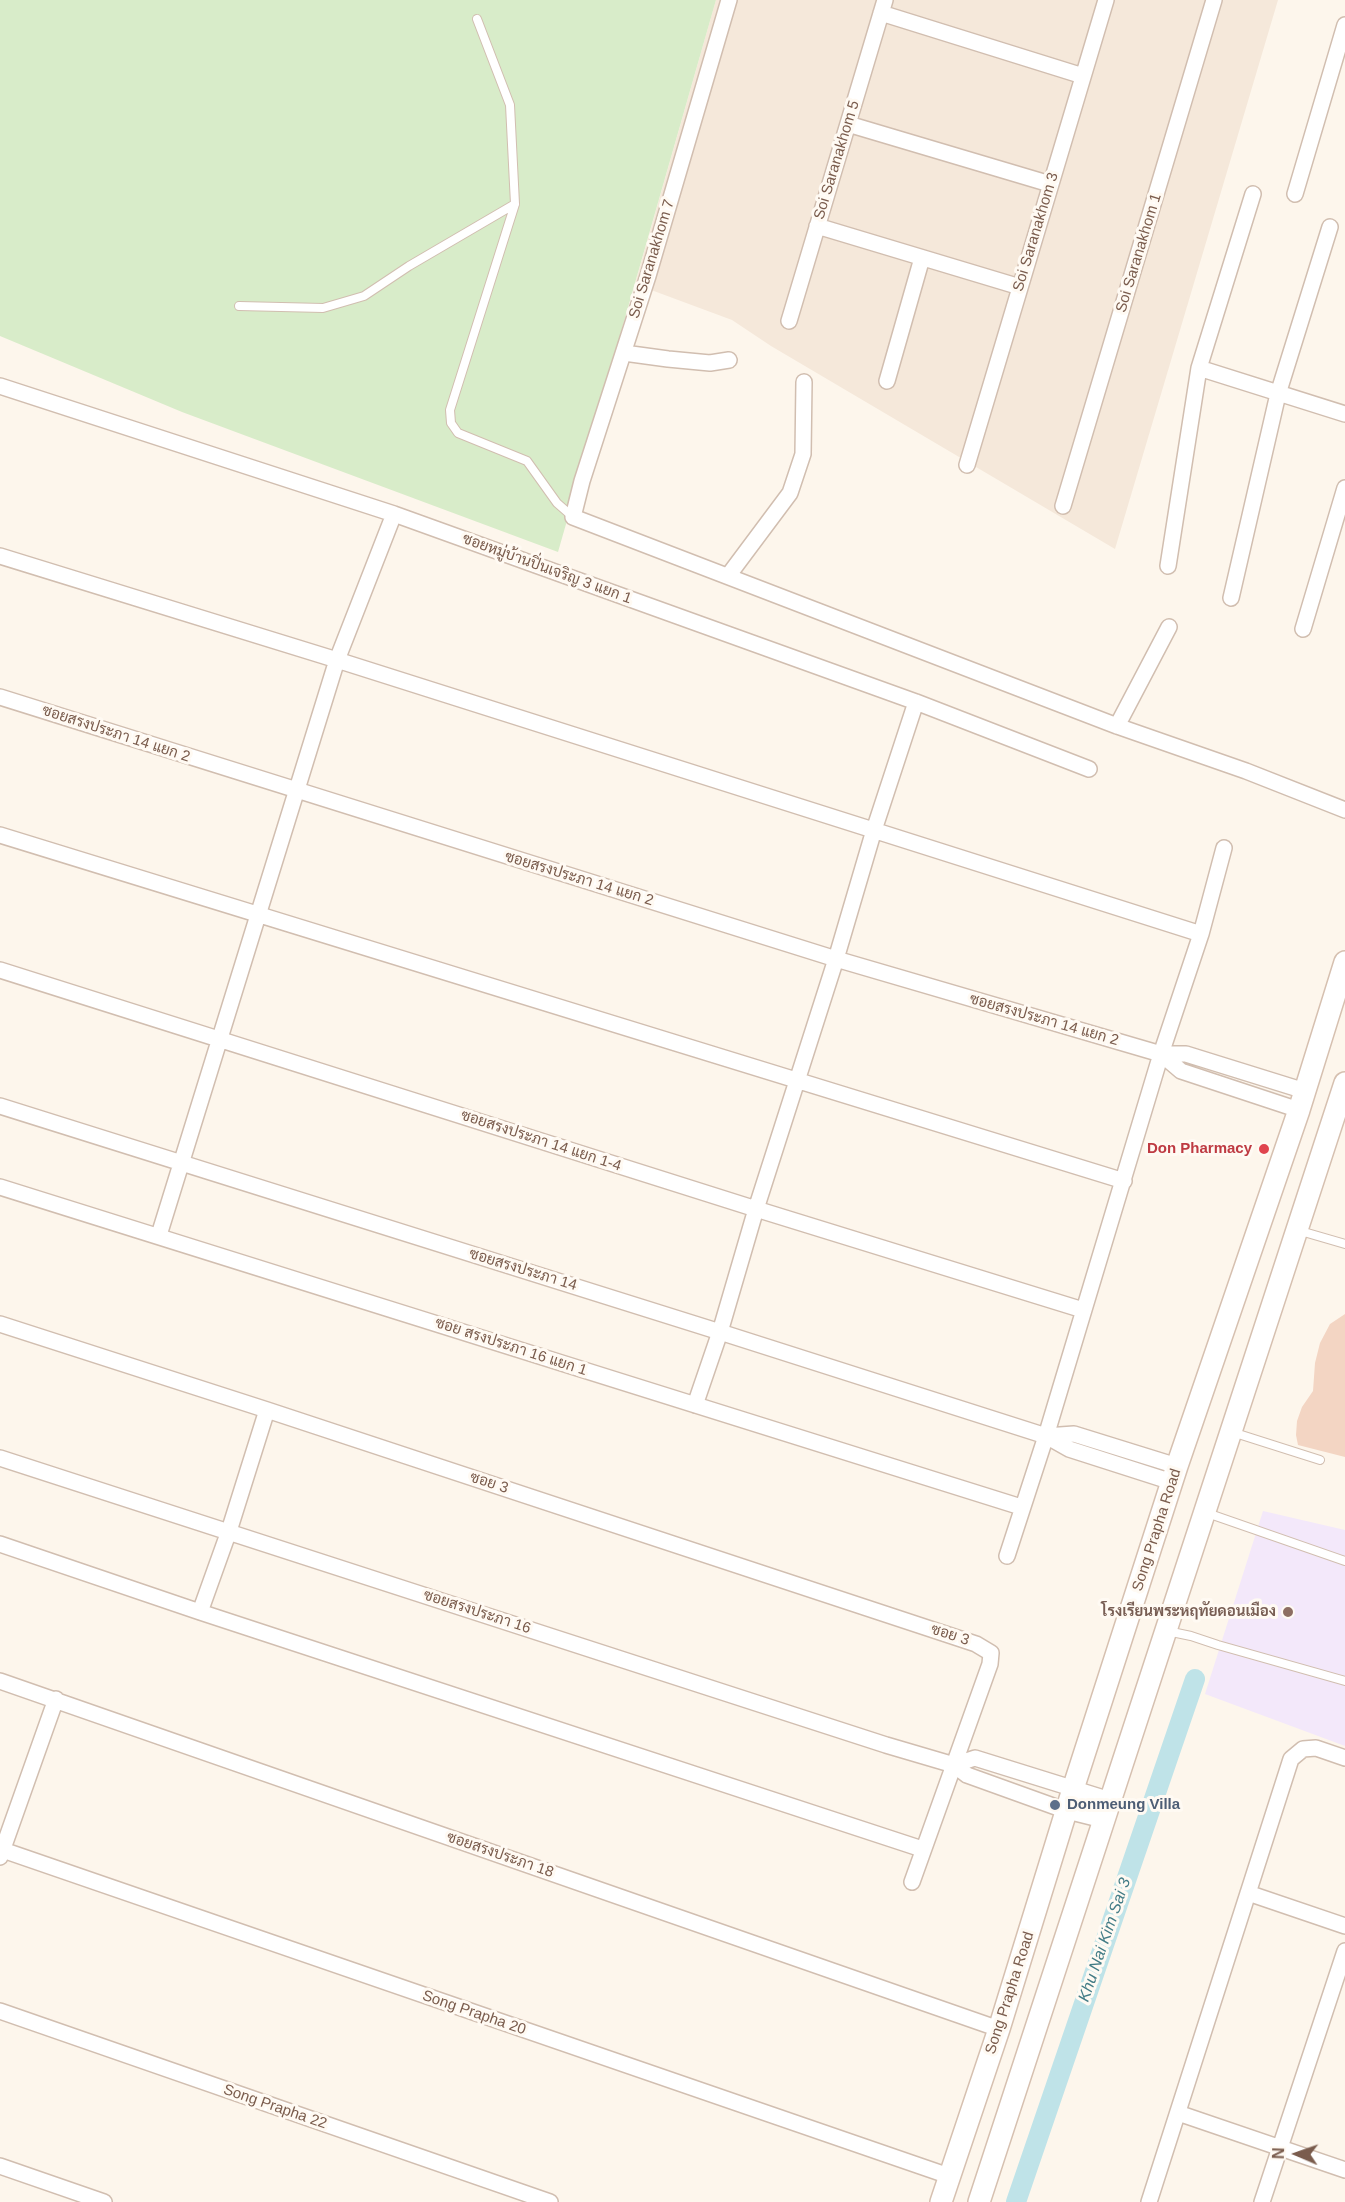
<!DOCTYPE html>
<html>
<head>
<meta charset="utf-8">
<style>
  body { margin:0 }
  #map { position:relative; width:1345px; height:2202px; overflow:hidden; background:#fdf6ec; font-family:Helvetica,sans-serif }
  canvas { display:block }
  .north { position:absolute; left:1267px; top:2124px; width:60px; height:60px; -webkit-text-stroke:4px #fffaf3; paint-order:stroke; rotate:272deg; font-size:16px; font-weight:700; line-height:24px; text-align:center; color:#7a5c4d }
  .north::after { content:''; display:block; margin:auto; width:21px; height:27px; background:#7a5c4d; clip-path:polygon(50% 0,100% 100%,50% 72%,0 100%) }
</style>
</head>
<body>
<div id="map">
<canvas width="1345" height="2202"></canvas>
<div class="north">N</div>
</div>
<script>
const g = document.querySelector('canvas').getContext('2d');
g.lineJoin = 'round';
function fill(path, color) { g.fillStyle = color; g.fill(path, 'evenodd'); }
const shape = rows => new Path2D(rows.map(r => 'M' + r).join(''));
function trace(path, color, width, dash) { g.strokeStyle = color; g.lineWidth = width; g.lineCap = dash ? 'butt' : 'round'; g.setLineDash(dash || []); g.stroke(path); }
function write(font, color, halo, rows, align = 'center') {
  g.font = font + ' Helvetica,Sarabun,sans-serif'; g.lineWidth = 6; g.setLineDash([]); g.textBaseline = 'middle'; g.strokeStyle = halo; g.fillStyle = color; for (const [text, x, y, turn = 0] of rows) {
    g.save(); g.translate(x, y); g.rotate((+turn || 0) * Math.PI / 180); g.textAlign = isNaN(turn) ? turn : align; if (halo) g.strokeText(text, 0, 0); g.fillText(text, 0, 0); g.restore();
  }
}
fill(shape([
  [716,0,1278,0,1115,549,771,346,732,320,635,284]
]), '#f5e8da');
fill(shape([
  [1263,1511,1345,1530,1345,1746,1205,1694]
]), '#f3e8fa');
fill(shape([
  [0,0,716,0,558,552,182,412,0,336]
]), '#d8ecc9');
trace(shape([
  [1016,2202,1195,1679]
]), '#bfe3e8', 20);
fill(shape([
  [1345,1314,1345,1457,1298,1445,1296,1435,1297,1421,1302,1407,1313,1391,1315,1363,1320,1343,1330,1324]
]), '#f3d5c3');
const lane = shape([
  [477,19,510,105,515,204,450,410,451,423,458,433,527,461,557,503,573,517],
  [239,306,323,308,364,296,409,266,515,204],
  [1297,1230,1345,1244],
  [1232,1432,1320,1460],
  [1207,1513,1345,1561],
  [1167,1631,1191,1636,1218,1645,1345,1681]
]);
const street = shape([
  [729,0,648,276,582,481,573,517,1117,726,1246,771,1345,810],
  [881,13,1083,76],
  [848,124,1050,184],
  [1295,194,1345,25],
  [817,226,1020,287],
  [789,321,885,0],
  [624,353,668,359,710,363,729,360],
  [1199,368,1345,414],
  [887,381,922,258],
  [0,386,394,514,916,702,1089,769],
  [967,465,1106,0],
  [1063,506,1214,0],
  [0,556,337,660,1201,934],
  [1168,566,1199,368,1253,194],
  [728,576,790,493,803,454,804,382],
  [1231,598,1278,394,1330,227],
  [1303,629,1345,488],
  [0,697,836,959,1161,1054,1186,1054,1305,1091],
  [1117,726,1169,627],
  [0,835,1124,1181],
  [0,970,756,1209,1083,1310],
  [1161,1054,1181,1071,1299,1110],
  [0,1106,720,1332,1046,1436,1069,1449,1172,1482],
  [0,1187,1021,1507],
  [159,1235,337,660,394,514],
  [0,1324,267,1410,976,1644,991,1653,990,1664,912,1882],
  [695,1405,720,1332,756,1209,836,959,874,830,916,702],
  [1046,1436,1074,1434,1177,1466],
  [0,1458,886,1745,954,1765,967,1775,1067,1811,1103,1820],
  [0,1544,200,1612,922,1849],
  [1007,1556,1046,1436,1161,1054,1201,934,1224,848],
  [200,1612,229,1531,267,1410],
  [0,1681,999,2029],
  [954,1765,975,1758,1110,1800],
  [0,1849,949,2176],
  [0,1857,56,1699],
  [1248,1893,1345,1926],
  [0,2011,550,2202],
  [1178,2113,1345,2170],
  [0,2166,104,2202],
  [1149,2202,1291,1759,1303,1749,1316,1748,1345,1758],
  [1262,2202,1345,1951]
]);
const secondary = shape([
  [941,2202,999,2029,1073,1789,1177,1466,1299,1110,1345,962],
  [979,2202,1345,1083]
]);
trace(lane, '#d1beb0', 10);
trace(street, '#d1beb0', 18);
trace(secondary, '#d6c0b0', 24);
trace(lane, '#fff', 8);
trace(street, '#fff', 15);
trace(secondary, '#fff', 21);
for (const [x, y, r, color] of [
  [1264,1149,6,"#e0444e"],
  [1288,1612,6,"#8d6e63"],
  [1055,1805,6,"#5c6f8a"]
]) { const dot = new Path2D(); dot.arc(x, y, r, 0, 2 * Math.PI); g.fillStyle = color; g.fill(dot); trace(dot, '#fffaf3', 2); }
write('15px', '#7a5c4d', '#fffaf3', [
  ["Soi Saranakhom 5",837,160,-73],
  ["Soi Saranakhom 3",1036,232,-73],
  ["Soi Saranakhom 1",1139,253,-73],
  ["Soi Saranakhom 7",652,259,-73],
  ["ซอยหมู่บ้านปิ่นเจริญ 3 แยก 1",547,569,20],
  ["ซอยสรงประภา 14 แยก 2",116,734,18],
  ["ซอยสรงประภา 14 แยก 2",579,879,17],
  ["ซอยสรงประภา 14 แยก 2",1044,1020,16],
  ["ซอยสรงประภา 14 แยก 1-4",541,1141,18],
  ["ซอยสรงประภา 14",523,1270,17],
  ["ซอย สรงประภา 16 แยก 1",511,1347,18],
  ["ซอย 3",489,1483,18],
  ["Song Prapha Road",1157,1530,-72],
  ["ซอยสรงประภา 16",477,1612,18],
  ["ซอย 3",950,1635,18],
  ["ซอยสรงประภา 18",500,1855,19],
  ["Song Prapha Road",1010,1993,-72],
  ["Song Prapha 20",474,2013,19],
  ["Song Prapha 22",275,2107,19]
]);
write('bold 15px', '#be3a42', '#fffaf3', [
  ["Don Pharmacy",1252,1149]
], 'right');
write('bold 15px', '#785e54', '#fffaf3', [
  ["โรงเรียนพระหฤทัยดอนเมือง",1276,1612]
], 'right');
write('bold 15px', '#4e5e75', '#fffaf3', [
  ["Donmeung Villa",1067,1805]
], 'left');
write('italic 16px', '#437c86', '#fffaf3', [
  ["Khu Nai Kim Sai 3",1105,1940,-71]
]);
</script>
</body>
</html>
